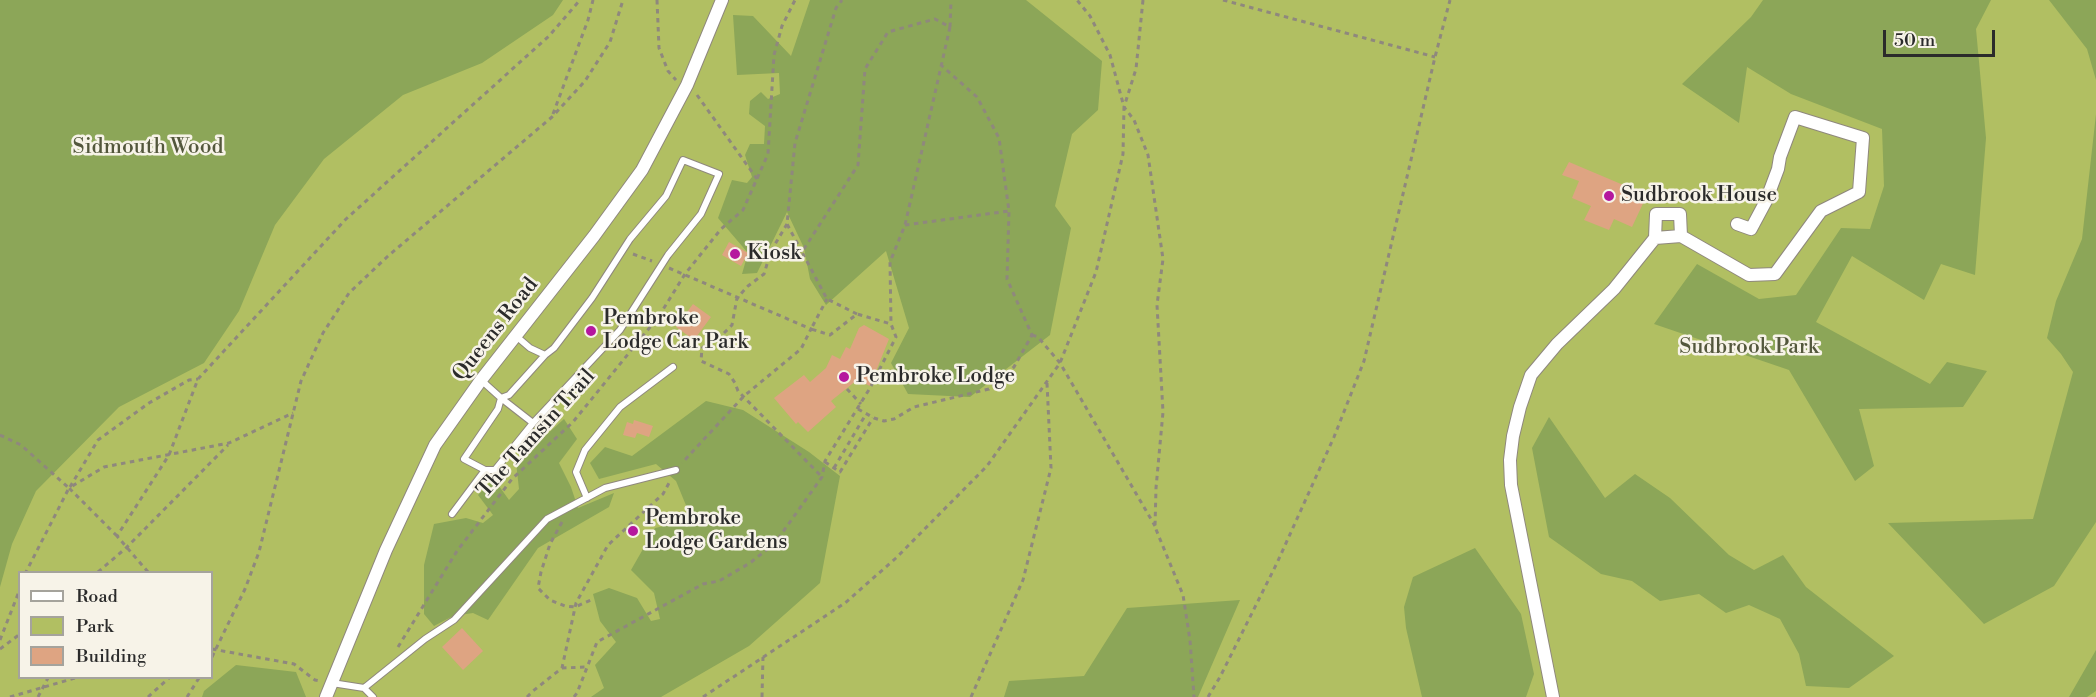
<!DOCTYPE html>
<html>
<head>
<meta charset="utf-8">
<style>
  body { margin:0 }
  #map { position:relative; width:2096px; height:697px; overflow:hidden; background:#f3e6cf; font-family:"Libre Bodoni",serif }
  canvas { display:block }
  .legend { position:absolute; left:18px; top:571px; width:195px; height:108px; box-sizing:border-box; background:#f7f3e8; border:2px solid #a5a39c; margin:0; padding:8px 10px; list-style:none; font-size:18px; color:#2b2b2b }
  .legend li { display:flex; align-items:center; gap:12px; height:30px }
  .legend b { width:30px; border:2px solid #a5a39c }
  .scale { position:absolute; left:1883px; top:30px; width:112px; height:27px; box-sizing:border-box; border:3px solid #2b2b2b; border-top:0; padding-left:8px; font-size:18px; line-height:21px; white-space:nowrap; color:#2b2b2b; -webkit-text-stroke:4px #f7f3e8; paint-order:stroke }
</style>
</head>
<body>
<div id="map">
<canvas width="2096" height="697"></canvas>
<ul class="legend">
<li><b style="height:8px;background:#fff"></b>Road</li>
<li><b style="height:16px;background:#b1bf62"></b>Park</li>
<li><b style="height:16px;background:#dea482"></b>Building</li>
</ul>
<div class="scale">50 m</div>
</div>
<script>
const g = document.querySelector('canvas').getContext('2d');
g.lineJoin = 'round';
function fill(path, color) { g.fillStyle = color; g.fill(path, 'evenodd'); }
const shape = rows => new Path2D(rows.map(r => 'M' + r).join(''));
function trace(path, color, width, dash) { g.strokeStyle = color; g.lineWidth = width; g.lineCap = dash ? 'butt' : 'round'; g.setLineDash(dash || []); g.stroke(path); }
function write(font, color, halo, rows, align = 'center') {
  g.font = font + ' "Libre Bodoni",serif'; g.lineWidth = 5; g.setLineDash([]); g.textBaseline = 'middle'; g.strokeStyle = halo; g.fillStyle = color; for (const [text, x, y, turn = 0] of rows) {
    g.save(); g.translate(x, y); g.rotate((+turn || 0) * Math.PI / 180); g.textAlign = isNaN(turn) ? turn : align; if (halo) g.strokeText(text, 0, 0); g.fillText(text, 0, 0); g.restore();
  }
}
fill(shape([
  [0,0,2096,0,2096,697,0,697],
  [20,572,212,572,212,678,20,678]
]), '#b1bf62');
fill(shape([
  [0,0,563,0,553,15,482,63,403,95,324,159,275,225,239,311,204,363,119,407,36,491,12,544,0,587],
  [810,0,1026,0,1102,61,1098,110,1072,134,1055,206,1071,228,1050,335,970,397,908,394,891,363,909,328,886,251,826,305,810,279,804,248,787,212,757,273,742,274,748,253,718,218,732,180,747,183,752,177,745,155,750,144,764,144,765,126,749,114,750,101,761,92,768,99,780,94,779,73,737,75,733,15,753,16,791,56],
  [1763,0,1991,0,1976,29,1986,138,1975,275,1941,264,1924,300,1852,256,1816,322,1930,384,1947,362,1987,371,1963,407,1859,409,1874,466,1855,481,1789,370,1654,324,1697,264,1759,299,1796,295,1841,228,1870,229,1884,186,1882,129,1791,94,1747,67,1739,123,1682,84,1751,17],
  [2049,0,2096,0,2096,80,2087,49],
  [2096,114,2096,522,2054,586,1984,624,1888,523,2033,519,2073,372,2061,354,2047,338,2056,301,2082,239],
  [706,401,743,410,809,452,840,476,820,583,749,646,661,697,591,697,604,688,595,665,616,642,600,621,593,594,609,588,637,598,651,621,660,619,654,593,631,570,655,528,692,520,676,481,656,464,599,479,590,463,605,447,632,456],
  [1549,417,1605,498,1635,474,1670,498,1729,555,1754,570,1783,555,1806,587,1894,656,1849,688,1806,686,1799,654,1780,619,1749,605,1726,613,1699,594,1660,601,1632,581,1601,574,1549,537,1532,448],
  [564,419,577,439,559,463,571,487,578,508,614,493,609,507,538,548,488,620,473,613,453,616,434,626,424,614,424,565,434,524,466,518,483,523,493,515,478,495,494,479,509,500,519,489,516,462],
  [1475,548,1521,614,1534,674,1526,697,1422,697,1406,628,1404,607,1413,577],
  [1240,600,1198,697,1004,697,1009,681,1084,676,1127,608],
  [2096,650,2096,691,2087,697,2069,697],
  [236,665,296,672,306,697,202,697,204,691]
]), '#8ca658');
fill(shape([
  [1569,162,1647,195,1632,227,1614,219,1609,230,1584,220,1591,206,1572,198,1579,181,1562,175],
  [729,242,748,253,741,266,722,255],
  [693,304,711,317,694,340,676,327],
  [864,325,889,339,870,386,857,380,831,401,836,407,808,432,798,422,796,424,774,398,804,375,810,382,826,368,832,355,840,359,846,347,850,349,859,328],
  [634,420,653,426,649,437,637,433,635,438,623,435,627,422,633,424],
  [462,628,483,651,463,670,442,647]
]), '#dea482');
const lane = shape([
  [481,380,501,398,498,409,464,459,485,470,495,470,533,423,620,330,668,255,701,214,719,174,683,160,666,196,630,239,592,298,554,348,545,355,530,348,516,336],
  [501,398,509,395,545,355],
  [501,398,533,423],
  [587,498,576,472,585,450,620,407,673,367],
  [452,514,485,470],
  [332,683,364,688,425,639,454,620,547,519,605,488,676,470],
  [364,688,373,697]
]);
const street = shape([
  [1655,238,1681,236,1749,275,1775,274,1821,211,1859,192,1863,138,1795,117,1780,157,1778,169,1766,201,1751,229,1737,224],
  [326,697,386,550,435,445,481,380,594,236,642,170,687,85,722,0],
  [1553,697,1511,485,1510,460,1513,436,1520,407,1531,375,1557,344,1614,289,1655,238,1656,214,1680,214,1681,236]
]);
trace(lane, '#8f887d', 8);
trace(street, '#8f887d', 14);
trace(shape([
  [657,0,659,48,668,71,676,80],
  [1143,0,1136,69,1124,107,1134,120,1148,155,1163,259,1157,305,1163,412,1156,488,1155,527,1183,595,1190,640,1194,697],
  [1223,0,1435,57],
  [950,27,951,0],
  [697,95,757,179],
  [553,114,588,20,593,0],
  [787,224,771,251,764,274,748,286,737,298,732,325,721,336,702,348,701,361,729,374,735,383,738,391,822,477],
  [905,225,1009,211],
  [802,252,787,224,795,143,836,8,842,0],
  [633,254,652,261],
  [669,268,811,329,801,349,744,396,682,463],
  [857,314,827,299,802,252,858,165,865,69,888,32,935,19,950,27,905,225,890,262,891,324],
  [1032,335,1038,337,1060,363,1155,526],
  [847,389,861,404],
  [858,409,874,418,884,421,894,419,914,407,989,389,1014,367,1032,335,1007,279,1009,211,999,138,977,97,941,65],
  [0,435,21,445,69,488,26,572],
  [825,462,840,472,873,418],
  [834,468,866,414],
  [70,487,98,440,149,403,189,380,198,379],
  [562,522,550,544,541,572,538,588,550,600,565,606,575,607,591,600],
  [117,536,69,488,104,467,229,443,293,413],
  [98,572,126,548,228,445],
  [148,572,117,536,169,455,198,379,346,219,549,36,580,0],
  [0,640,20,589],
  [398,647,457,551,512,479,573,422,659,316,685,274,721,229,743,210,768,154,774,55,782,26,795,0],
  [0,649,20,634],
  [212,649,294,664,315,680,320,681],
  [212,657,245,589,259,552,301,381,323,333,349,293,388,256,552,117,585,81,610,42,623,0],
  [562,668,586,667],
  [10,697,75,678],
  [38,697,48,678],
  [148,697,169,678],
  [187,697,199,678],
  [527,697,533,691,562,668,576,603,608,545,663,494,669,483],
  [574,697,577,693,597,642,703,584,719,581,750,563,775,543,822,477,825,461,870,388,896,337,891,324,857,314,830,335,811,329,827,299],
  [703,697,845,603,896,558,987,466,1060,363,1096,272,1123,154,1124,107,1110,55,1090,16,1077,0],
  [762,697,763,657],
  [971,697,1023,580,1051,468,1047,383],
  [1208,697,1220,677,1277,563,1334,437,1364,361,1435,57,1450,0]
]), '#8f887d', 3, [4.5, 4.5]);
trace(lane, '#fff', 6);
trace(street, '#fff', 12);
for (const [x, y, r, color] of [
  [1609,196,6,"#b5179e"],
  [735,254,6,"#b5179e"],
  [591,331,6,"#b5179e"],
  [844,377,6,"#b5179e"],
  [633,531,6,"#b5179e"]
]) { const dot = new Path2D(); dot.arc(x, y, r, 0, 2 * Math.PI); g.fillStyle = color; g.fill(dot); trace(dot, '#f7f3e8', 2); }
write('21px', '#53573c', '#f7f3e8', [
  ["Sidmouth Wood",148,148],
  ["Sudbrook Park",1749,348]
]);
write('21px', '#2b2b2b', '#f7f3e8', [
  ["Sudbrook House",1621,196],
  ["Kiosk",747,254],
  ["Pembroke",603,319],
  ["Lodge Car Park",603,343],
  ["Pembroke Lodge",856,377],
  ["Pembroke",645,519],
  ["Lodge Gardens",645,543]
], 'left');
write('21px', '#2b2b2b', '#f7f3e8', [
  ["Queens Road",496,330,-52],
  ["The Tamsin Trail",537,434,-48]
]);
</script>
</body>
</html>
